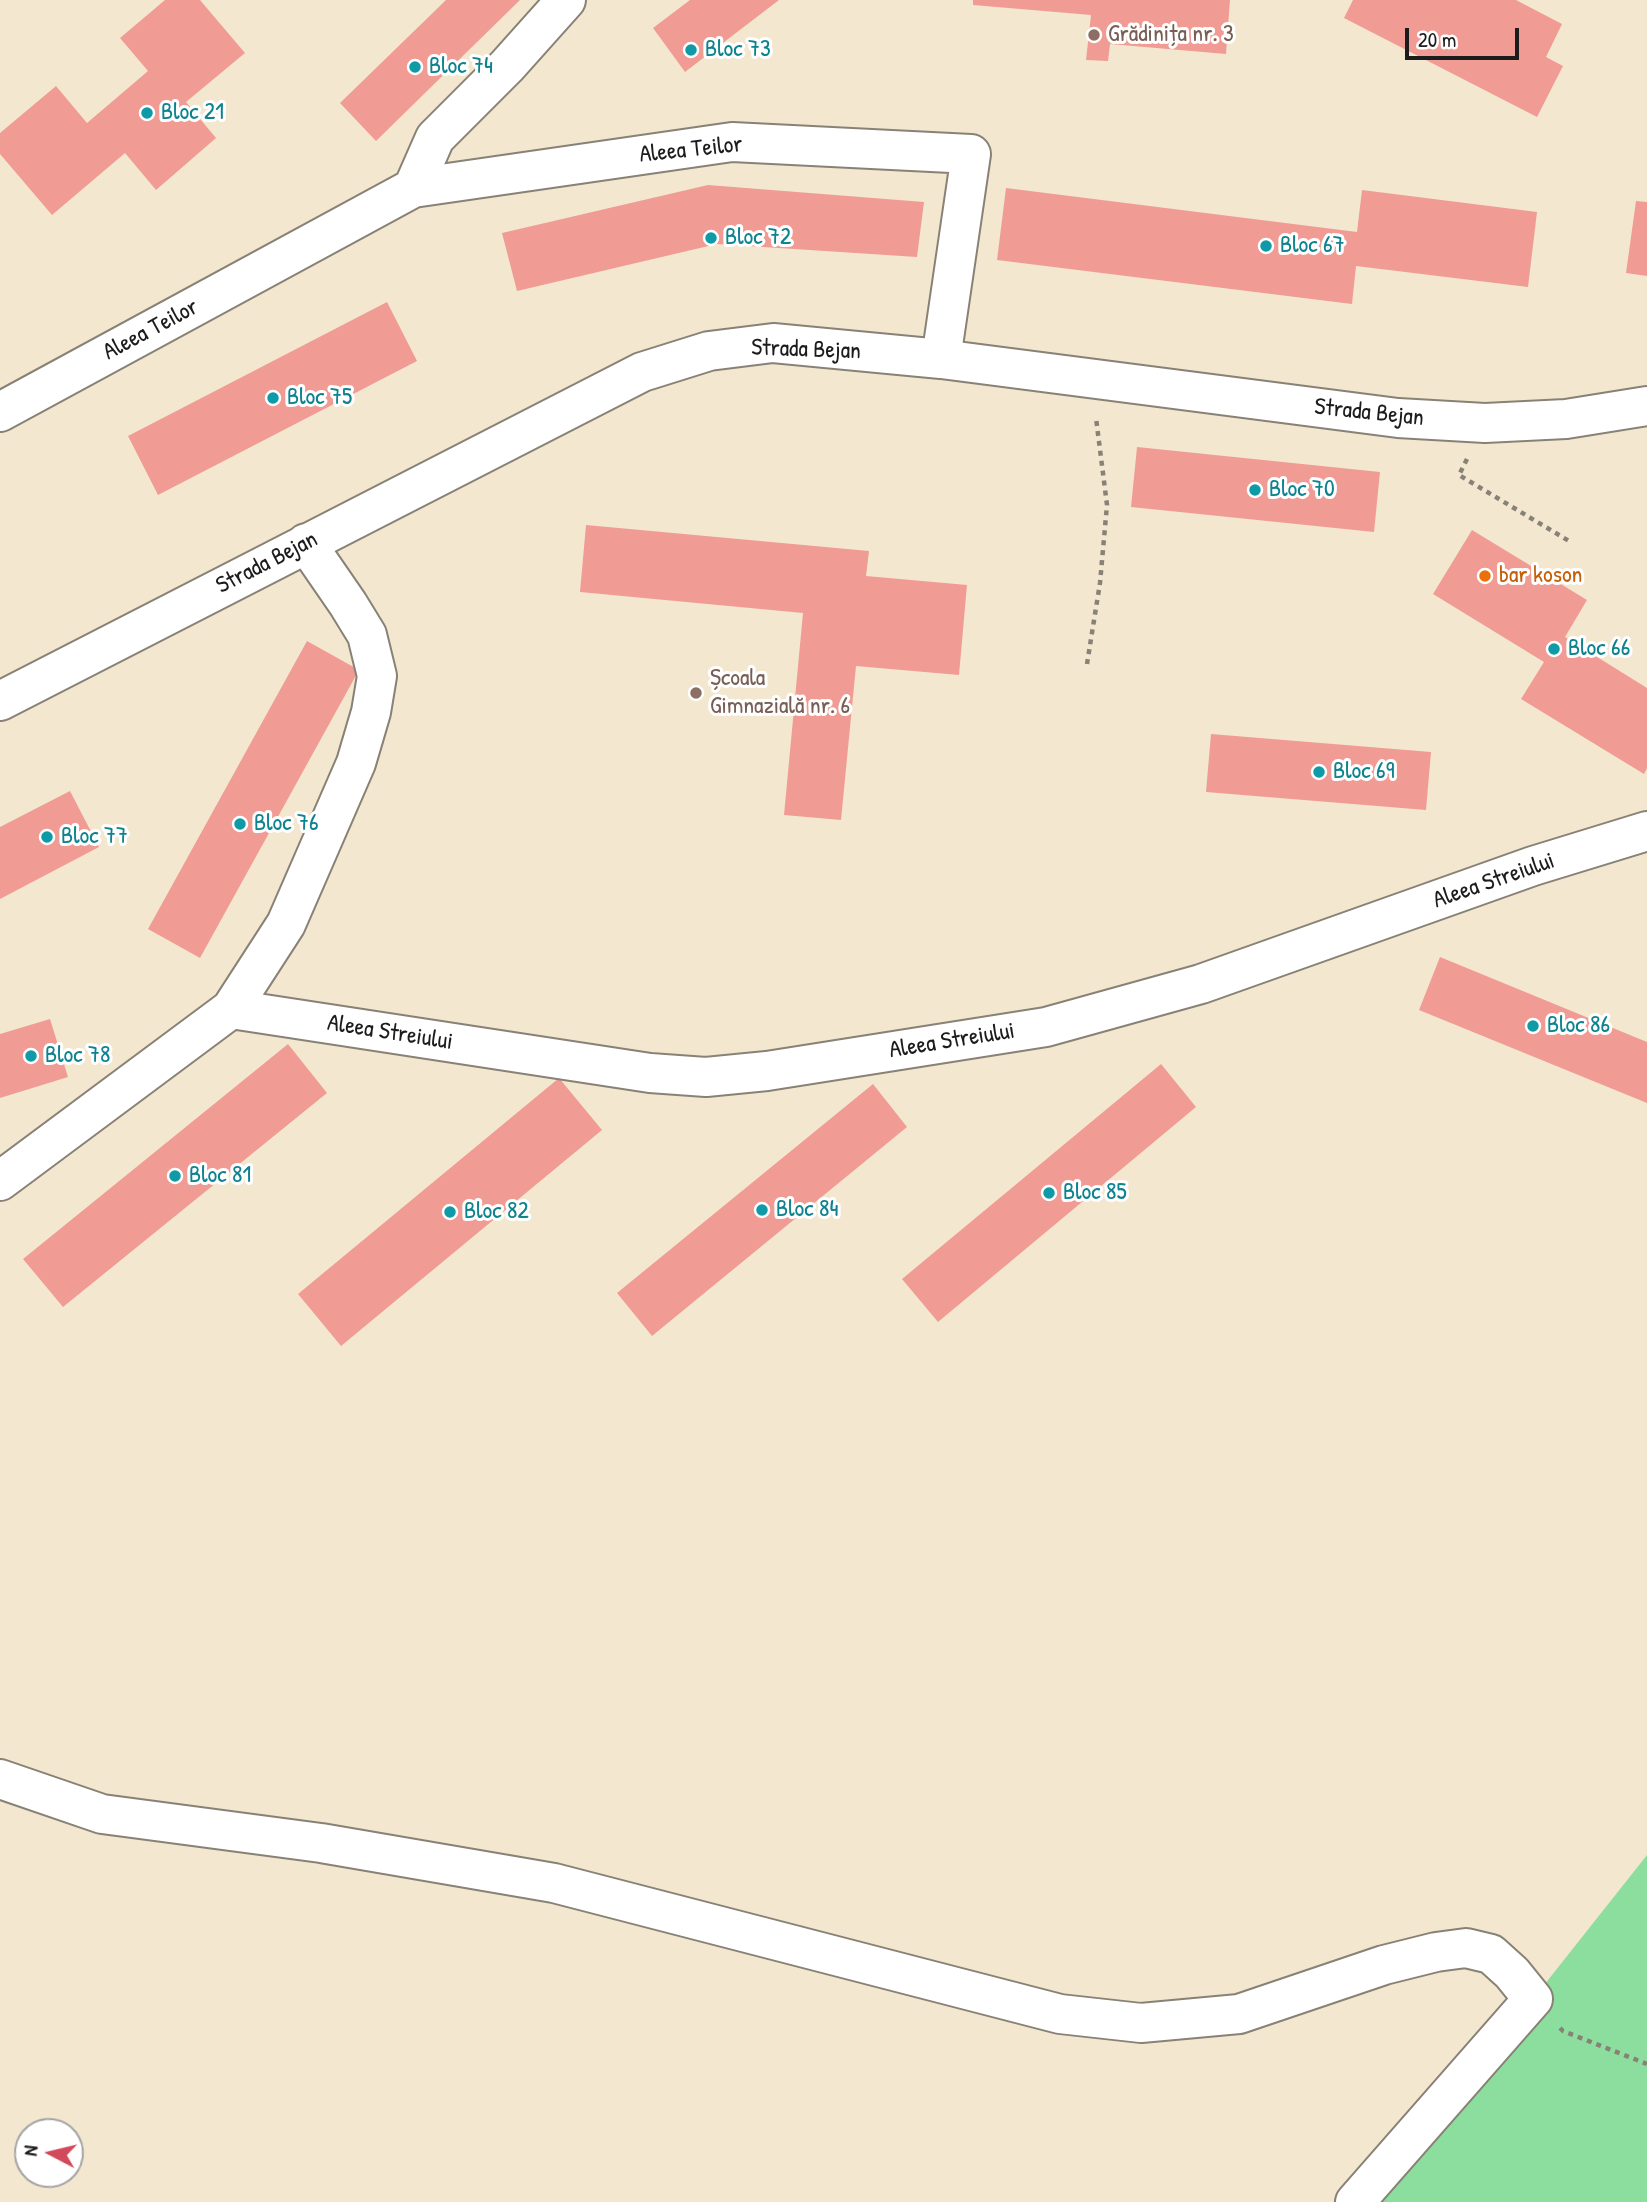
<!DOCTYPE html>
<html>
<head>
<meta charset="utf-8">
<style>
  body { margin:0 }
  #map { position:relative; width:1647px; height:2202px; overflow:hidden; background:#f4e7d0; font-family:"Patrick Hand",sans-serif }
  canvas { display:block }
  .north { position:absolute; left:14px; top:2118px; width:70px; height:70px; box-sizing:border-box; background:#fff; border:2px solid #a4a4a4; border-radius:50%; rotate:277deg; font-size:19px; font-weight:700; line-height:28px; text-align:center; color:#1c1c1c }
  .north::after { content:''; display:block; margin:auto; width:24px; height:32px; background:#d1495b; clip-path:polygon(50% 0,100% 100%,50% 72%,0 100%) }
  .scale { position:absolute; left:1405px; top:28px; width:114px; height:32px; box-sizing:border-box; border:4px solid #1c1c1c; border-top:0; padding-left:9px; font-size:21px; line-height:24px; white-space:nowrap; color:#1c1c1c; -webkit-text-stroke:5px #fff; paint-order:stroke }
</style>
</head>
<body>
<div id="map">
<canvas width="1647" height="2202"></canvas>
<div class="north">N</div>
<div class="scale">20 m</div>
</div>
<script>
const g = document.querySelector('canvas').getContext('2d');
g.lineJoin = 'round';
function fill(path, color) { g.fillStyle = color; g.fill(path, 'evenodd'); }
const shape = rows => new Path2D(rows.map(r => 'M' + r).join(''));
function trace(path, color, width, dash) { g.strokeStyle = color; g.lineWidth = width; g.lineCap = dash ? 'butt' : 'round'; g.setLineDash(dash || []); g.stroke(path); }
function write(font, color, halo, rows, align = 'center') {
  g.font = font + ' "Patrick Hand",sans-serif'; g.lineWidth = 6; g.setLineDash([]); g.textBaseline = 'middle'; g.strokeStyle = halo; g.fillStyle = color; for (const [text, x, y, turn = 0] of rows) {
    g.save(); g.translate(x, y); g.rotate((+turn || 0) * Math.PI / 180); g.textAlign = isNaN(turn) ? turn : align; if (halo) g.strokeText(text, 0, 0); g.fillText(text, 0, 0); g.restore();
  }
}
fill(shape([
  [1647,1855,1647,2202,1364,2202,1533,1999]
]), '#8cde9e');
fill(shape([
  [165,0,200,0,245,53,186,102,216,138,156,190,125,153,52,215,0,154,0,133,56,86,87,123,148,71,120,38],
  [446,0,520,0,376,141,340,103],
  [690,0,779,0,685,72,653,28],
  [973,0,1230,0,1226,54,1110,44,1108,61,1086,60,1091,15,973,5],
  [1353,0,1516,0,1562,24,1546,57,1563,66,1537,117,1344,18],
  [708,185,924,202,917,257,717,244,517,291,502,233],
  [1006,188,1357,232,1362,190,1537,212,1528,287,1356,266,1352,304,997,260],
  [1636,201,1647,202,1647,276,1626,273],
  [387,302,417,361,158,495,128,436],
  [1137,447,1380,472,1374,532,1131,507],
  [586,525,869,551,866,576,967,585,959,675,856,666,841,820,784,815,803,613,580,592],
  [1472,530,1587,600,1565,637,1647,688,1647,768,1644,774,1521,699,1544,662,1433,594],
  [307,641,359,670,200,958,148,929],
  [1211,734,1431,752,1426,810,1206,792],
  [70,791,99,847,0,899,0,827],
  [1440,957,1647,1042,1647,1103,1419,1010],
  [50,1019,68,1077,0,1098,0,1034],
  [288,1044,327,1093,63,1307,23,1259],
  [1161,1064,1196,1107,938,1322,902,1279],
  [559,1078,602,1130,341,1346,298,1294],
  [873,1084,907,1127,652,1336,617,1293]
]), '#f09c94');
const minor = shape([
  [413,188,435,138,507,66,566,0],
  [0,412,413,188,732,142,971,154,941,359],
  [306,543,348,604,367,635,377,676,371,712,356,763,286,924,231,1009,650,1073,706,1077,767,1071,1046,1027,1201,984,1533,866,1647,831],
  [0,701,642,372,709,351,773,343,941,359,1398,418,1485,423,1566,419,1647,406],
  [0,1181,231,1009],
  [0,1779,102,1814,321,1843,554,1883,1060,2014,1141,2023,1239,2014,1384,1965,1436,1952,1466,1948,1491,1954,1512,1973,1533,1999,1355,2202]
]);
trace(minor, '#888276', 42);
trace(shape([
  [1467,459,1459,475,1569,541],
  [1087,664,1100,583,1107,505,1096,418],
  [1560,2028,1563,2031,1647,2064]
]), '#888276', 4.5, [5, 5]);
trace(minor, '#fff', 38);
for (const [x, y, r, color] of [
  [1094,35,7,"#8d6e63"],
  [691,50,7,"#0f9aa8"],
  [415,67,7,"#0f9aa8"],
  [147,113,7,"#0f9aa8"],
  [711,238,7,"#0f9aa8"],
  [1266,246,7,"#0f9aa8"],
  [273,398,7,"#0f9aa8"],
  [1255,490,7,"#0f9aa8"],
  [1485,576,7,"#e8710a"],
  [1554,649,7,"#0f9aa8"],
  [696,693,7,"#8d6e63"],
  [1319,772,7,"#0f9aa8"],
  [240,824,7,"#0f9aa8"],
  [47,837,7,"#0f9aa8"],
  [1533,1026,7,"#0f9aa8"],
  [31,1056,7,"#0f9aa8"],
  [175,1176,7,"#0f9aa8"],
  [1049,1193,7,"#0f9aa8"],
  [762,1210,7,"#0f9aa8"],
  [450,1212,7,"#0f9aa8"]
]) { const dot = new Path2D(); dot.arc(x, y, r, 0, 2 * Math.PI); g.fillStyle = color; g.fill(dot); trace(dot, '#fff', 2.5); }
write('24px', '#785e54', '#fff', [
  ["Grădinița nr. 3",1108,35],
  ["Școala",710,679],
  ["Gimnazială nr. 6",710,707]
], 'left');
write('24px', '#0d838f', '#fff', [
  ["Bloc 73",705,50],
  ["Bloc 74",429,67],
  ["Bloc 21",161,113],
  ["Bloc 72",725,238],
  ["Bloc 67",1280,246],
  ["Bloc 75",287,398],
  ["Bloc 70",1269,490],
  ["Bloc 66",1568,649],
  ["Bloc 69",1333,772],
  ["Bloc 76",254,824],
  ["Bloc 77",61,837],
  ["Bloc 86",1547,1026],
  ["Bloc 78",45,1056],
  ["Bloc 81",189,1176],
  ["Bloc 85",1063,1193],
  ["Bloc 84",776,1210],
  ["Bloc 82",464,1212]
], 'left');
write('24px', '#1c1c1c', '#fff', [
  ["Aleea Teilor",691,150,-6],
  ["Aleea Teilor",151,330,-28],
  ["Strada Bejan",806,350,2],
  ["Strada Bejan",1369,413,6],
  ["Strada Bejan",267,563,-27],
  ["Aleea Streiului",1494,881,-19],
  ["Aleea Streiului",390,1033,9],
  ["Aleea Streiului",952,1041,-9]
]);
write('24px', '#c56008', '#fff', [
  ["bar koson",1499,576]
], 'left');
</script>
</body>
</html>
